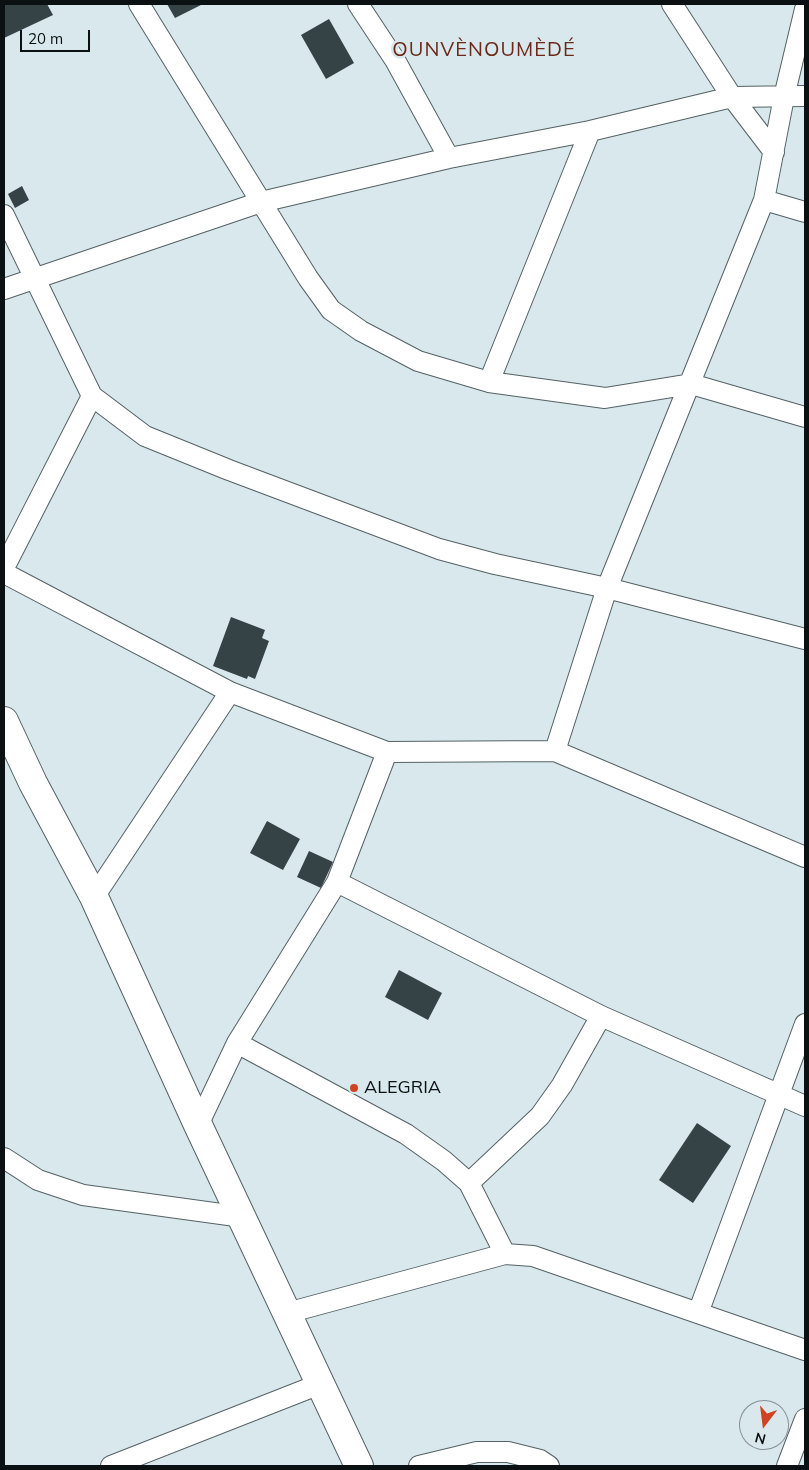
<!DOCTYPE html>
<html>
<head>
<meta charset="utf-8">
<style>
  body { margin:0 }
  #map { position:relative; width:809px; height:1470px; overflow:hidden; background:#d8e8ed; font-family:Mulish,sans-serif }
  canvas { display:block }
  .frame { position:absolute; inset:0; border:5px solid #0b1112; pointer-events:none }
  .north { position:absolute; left:739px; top:1400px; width:50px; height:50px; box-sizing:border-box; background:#d8e8ed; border:1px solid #869295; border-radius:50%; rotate:195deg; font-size:14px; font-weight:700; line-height:20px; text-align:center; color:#0b1112 }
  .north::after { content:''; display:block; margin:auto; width:18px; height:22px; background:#ce4422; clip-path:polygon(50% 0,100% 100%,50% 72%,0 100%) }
  .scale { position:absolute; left:20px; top:30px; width:70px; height:22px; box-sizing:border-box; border:2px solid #0b1112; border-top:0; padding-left:6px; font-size:15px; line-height:18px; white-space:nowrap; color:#0b1112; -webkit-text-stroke:4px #d8e8ed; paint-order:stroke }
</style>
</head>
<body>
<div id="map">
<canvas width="809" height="1470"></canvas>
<div class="frame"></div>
<div class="north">N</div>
<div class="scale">20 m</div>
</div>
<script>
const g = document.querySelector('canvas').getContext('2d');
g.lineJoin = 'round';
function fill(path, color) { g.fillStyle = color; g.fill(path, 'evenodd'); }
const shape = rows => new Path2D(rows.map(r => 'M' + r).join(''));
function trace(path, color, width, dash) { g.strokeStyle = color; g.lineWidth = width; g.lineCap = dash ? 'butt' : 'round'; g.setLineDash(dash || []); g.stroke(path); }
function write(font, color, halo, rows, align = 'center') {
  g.font = font + ' Mulish,sans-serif'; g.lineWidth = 5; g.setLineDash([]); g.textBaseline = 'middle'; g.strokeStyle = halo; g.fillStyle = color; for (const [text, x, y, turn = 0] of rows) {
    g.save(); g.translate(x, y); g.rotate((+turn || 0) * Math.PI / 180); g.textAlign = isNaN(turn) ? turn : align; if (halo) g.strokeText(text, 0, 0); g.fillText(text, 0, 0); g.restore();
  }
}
fill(shape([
  [4,4,47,4,53,15,4,38],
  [167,4,203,4,175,18],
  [329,19,354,63,326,79,301,35],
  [22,186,29,200,15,208,8,194],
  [231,617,265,630,262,638,269,641,255,679,248,676,247,679,213,666],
  [267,821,300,839,283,870,250,853],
  [309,851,333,862,321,888,297,877],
  [399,970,442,993,428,1020,385,997],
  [697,1123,731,1146,693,1203,659,1180]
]), '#354246');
const minor = shape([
  [139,4,308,278,331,310,361,331,418,361,489,382,605,398,691,384,805,417],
  [358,4,395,60,449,158],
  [672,4,732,97,774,152],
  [764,200,805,212],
  [4,215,92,396,145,436,229,470,439,549,495,564,607,588,805,639],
  [4,289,261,202,449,158,590,131,732,97,805,96],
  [489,382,590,131],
  [4,568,92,396],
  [4,573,230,692,387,752,555,751,805,857],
  [555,751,607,588,764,200,784,97,805,9],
  [337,882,601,1016,805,1106],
  [94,897,230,692],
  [237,1043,406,1134,444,1161,469,1183,505,1254],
  [198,1125,237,1043,337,882,387,752],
  [4,1158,38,1180,83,1195,243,1217],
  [469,1183,540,1116,562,1085,601,1016],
  [287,1313,505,1254,533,1256,805,1350],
  [698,1313,805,1024],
  [111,1466,320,1384],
  [419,1466,477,1452,508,1452,540,1460,549,1466],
  [787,1466,805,1419]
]);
const secondary = shape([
  [4,721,33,783,94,897,198,1125,359,1466]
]);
trace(minor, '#546165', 22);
trace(secondary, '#546165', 30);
trace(minor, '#fff', 20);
trace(secondary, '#fff', 28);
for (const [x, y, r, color] of [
  [354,1088,5,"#ce4422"]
]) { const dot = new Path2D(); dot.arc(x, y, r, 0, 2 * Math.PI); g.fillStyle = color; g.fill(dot); trace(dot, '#d8e8ed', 2); }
write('18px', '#0b1112', '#d8e8ed', [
  ["ALEGRIA",364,1088]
], 'left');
g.letterSpacing = '1px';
write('20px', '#6c2818', '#d8e8ed', [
  ["OUNVÈNOUMÈDÉ",484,50]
]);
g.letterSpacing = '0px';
</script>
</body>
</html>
